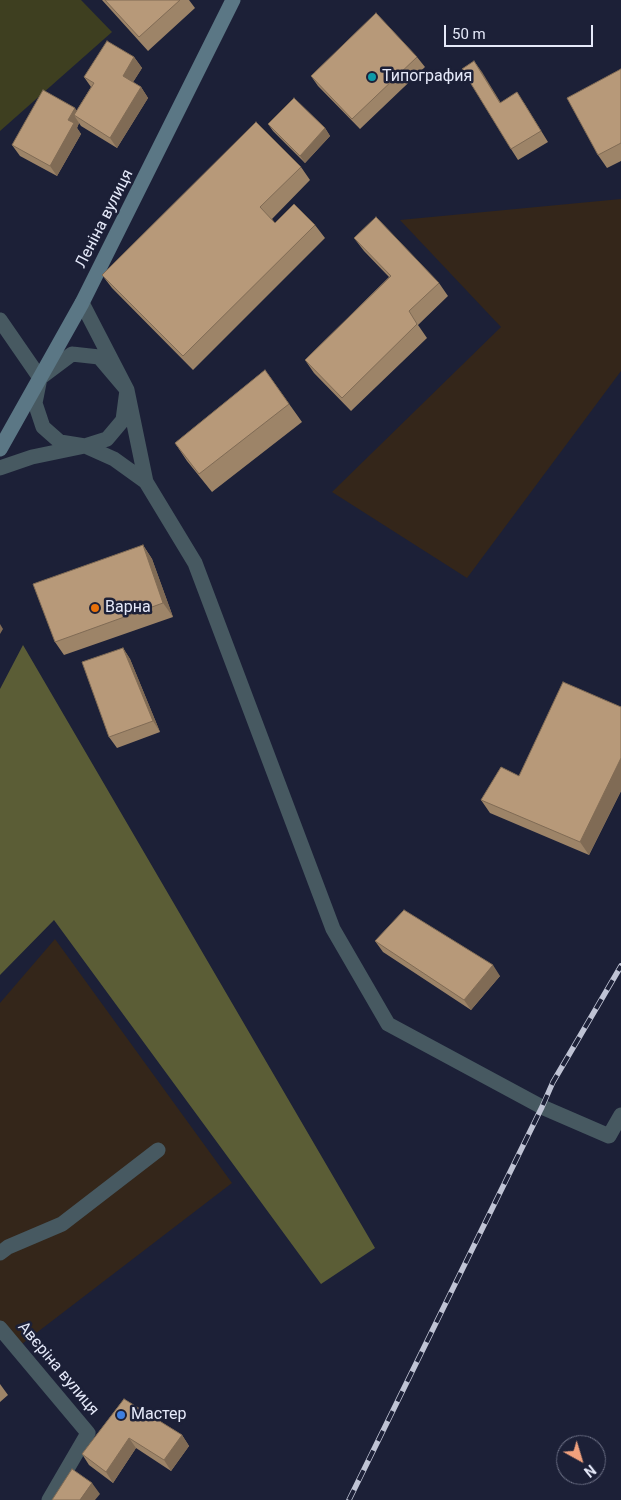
<!DOCTYPE html>
<html>
<head>
<meta charset="utf-8">
<style>
  body { margin:0 }
  #map { position:relative; width:621px; height:1500px; overflow:hidden; background:#1c2037; font-family:Roboto,sans-serif }
  canvas { display:block }
  .north { position:absolute; left:556px; top:1435px; width:50px; height:50px; box-sizing:border-box; background:#1c2037; border:1px solid #6c7085; border-radius:50%; rotate:141deg; font-size:14px; font-weight:700; line-height:20px; text-align:center; color:#e5e9f9 }
  .north::after { content:''; display:block; margin:auto; width:18px; height:22px; background:#f1a17d; clip-path:polygon(50% 0,100% 100%,50% 72%,0 100%) }
  .scale { position:absolute; left:444px; top:25px; width:149px; height:22px; box-sizing:border-box; border:2px solid #e5e9f9; border-top:0; padding-left:6px; font-size:15px; line-height:18px; white-space:nowrap; color:#e5e9f9; -webkit-text-stroke:4px #1c2037; paint-order:stroke }
</style>
</head>
<body>
<div id="map">
<canvas width="621" height="1500"></canvas>
<div class="north">N</div>
<div class="scale">50 m</div>
</div>
<script>
const g = document.querySelector('canvas').getContext('2d');
g.lineJoin = 'round';
function fill(path, color) { g.fillStyle = color; g.fill(path, 'evenodd'); }
const shape = rows => new Path2D(rows.map(r => 'M' + r).join(''));
function trace(path, color, width, dash) { g.strokeStyle = color; g.lineWidth = width; g.lineCap = dash ? 'butt' : 'round'; g.setLineDash(dash || []); g.stroke(path); }
function write(font, color, halo, rows, align = 'center') {
  g.font = font + ' Roboto,sans-serif'; g.lineWidth = 5; g.setLineDash([]); g.textBaseline = 'middle'; g.strokeStyle = halo; g.fillStyle = color; for (const [text, x, y, turn = 0] of rows) {
    g.save(); g.translate(x, y); g.rotate((+turn || 0) * Math.PI / 180); g.textAlign = isNaN(turn) ? turn : align; if (halo) g.strokeText(text, 0, 0); g.fillText(text, 0, 0); g.restore();
  }
}
fill(shape([
  [621,199,621,371,467,578,332,492,501,327,400,220],
  [55,939,232,1183,18,1347,0,1328,0,1003]
]), '#34261a');
fill(shape([
  [0,0,81,0,112,32,0,131]
]), '#3e3f20');
fill(shape([
  [23,645,375,1248,321,1284,54,920,0,975,0,689]
]), '#5b5d36');
trace(shape([
  [82,303,127,390,146,482,195,563,333,929,388,1024,542,1107,609,1136,621,1115],
  [0,320,40,378],
  [72,354,99,357,127,390,123,420,107,439,85,446,60,442,43,427,35,403,40,378,72,354],
  [0,468,32,457,85,446,114,459,146,482],
  [0,1253,8,1247,62,1224,158,1150],
  [0,1328,88,1433,49,1500]
]), '#475961', 15);
trace(shape([
  [0,449,82,303,233,0]
]), '#5b7785', 15);
const rail = shape([
  [349,1500,542,1107,553,1082,621,966]
]);
trace(rail, '#bfc3d4', 5.5);
trace(rail, '#1c2037', 4, [11]);
fill(shape([
  [102,0,189,0,195,8,148,51],
  [134,57,142,68,133,82,141,87,148,98,117,148,81,126,79,123,77,128,81,134,57,176,20,156,12,145,77,110,91,87,84,77],
  [417,57,425,67,360,129,318,86,311,76],
  [474,61,500,102,524,103,548,142,518,160,511,149],
  [621,69,621,161,607,168,598,155],
  [268,124,325,128,330,136,305,163,273,131],
  [301,167,310,180,272,219,275,223,315,225,325,238,193,370,112,288,102,275],
  [354,238,439,283,448,296,418,325,427,338,351,411,314,373,305,360,389,277,364,251],
  [265,370,302,422,212,492,187,461,175,443],
  [143,545,152,559,173,617,64,655,55,642],
  [123,648,130,659,160,732,117,748,109,737],
  [621,707,621,791,589,855,490,813,481,800,519,776],
  [375,941,500,976,471,1010,383,952],
  [0,1384,8,1395,0,1402],
  [124,1399,182,1435,189,1446,171,1471,136,1448,113,1483,89,1465,82,1454]
]), '#9d8468');
fill(shape([
  [134,57,142,68,130,87,123,76],
  [474,61,482,72,507,113,500,103],
  [141,87,148,98,117,148,110,138],
  [75,108,82,118,74,115,79,123,77,128,81,134,57,176,50,166,68,120],
  [325,128,330,136,305,163,300,156],
  [143,545,152,559,173,617,163,603],
  [0,624,3,629,0,634],
  [123,648,130,659,160,732,153,721],
  [621,758,621,791,589,855,580,842],
  [493,965,500,976,471,1010,464,1000],
  [182,1435,189,1446,171,1471,164,1460],
  [129,1438,136,1448,113,1483,106,1472],
  [92,1483,100,1494,95,1500,80,1500]
]), '#806b55');
const building = shape([
  [105,0,180,0,139,37,105,0],
  [376,13,417,57,352,119,311,76,376,13],
  [107,41,134,57,123,76,141,87,110,138,74,115,94,83,84,77,107,41],
  [474,61,500,103,517,92,541,131,511,149,462,69,474,61],
  [621,69,621,143,598,155,567,98,621,69],
  [43,90,75,108,68,120,74,123,50,166,12,145,43,90],
  [294,98,325,128,300,156,268,124,294,98],
  [256,122,301,167,260,207,275,223,294,204,315,225,183,356,102,275,256,122],
  [376,217,439,283,409,311,417,324,342,398,305,360,391,276,354,238,376,217],
  [265,370,289,404,199,474,175,443,265,370],
  [143,545,163,603,55,642,33,584,143,545],
  [123,648,153,721,109,737,82,662,123,648],
  [563,682,621,707,621,758,580,842,481,800,501,767,519,776,563,682],
  [404,910,493,965,464,1000,375,941,404,910],
  [124,1399,182,1435,164,1460,129,1438,106,1472,82,1454,124,1399],
  [72,1469,92,1483,80,1500,52,1500,72,1469]
]);
fill(building, '#b79979');
trace(building, '#806b55', 1);
for (const [x, y, r, color] of [
  [372,77,5,"#0f9aa8"],
  [95,608,5,"#e8710a"],
  [121,1415,5,"#3f7fe0"]
]) { const dot = new Path2D(); dot.arc(x, y, r, 0, 2 * Math.PI); g.fillStyle = color; g.fill(dot); trace(dot, '#1c2037', 2); }
write('16px', '#e5e9f9', '#1c2037', [
  ["Типография",382,77],
  ["Варна",105,608],
  ["Мастер",131,1415]
], 'left');
write('16px', '#e5e9f9', '#1c2037', [
  ["Леніна вулиця",105,219,-63],
  ["Авєріна вулиця",58,1369,50]
]);
</script>
</body>
</html>
